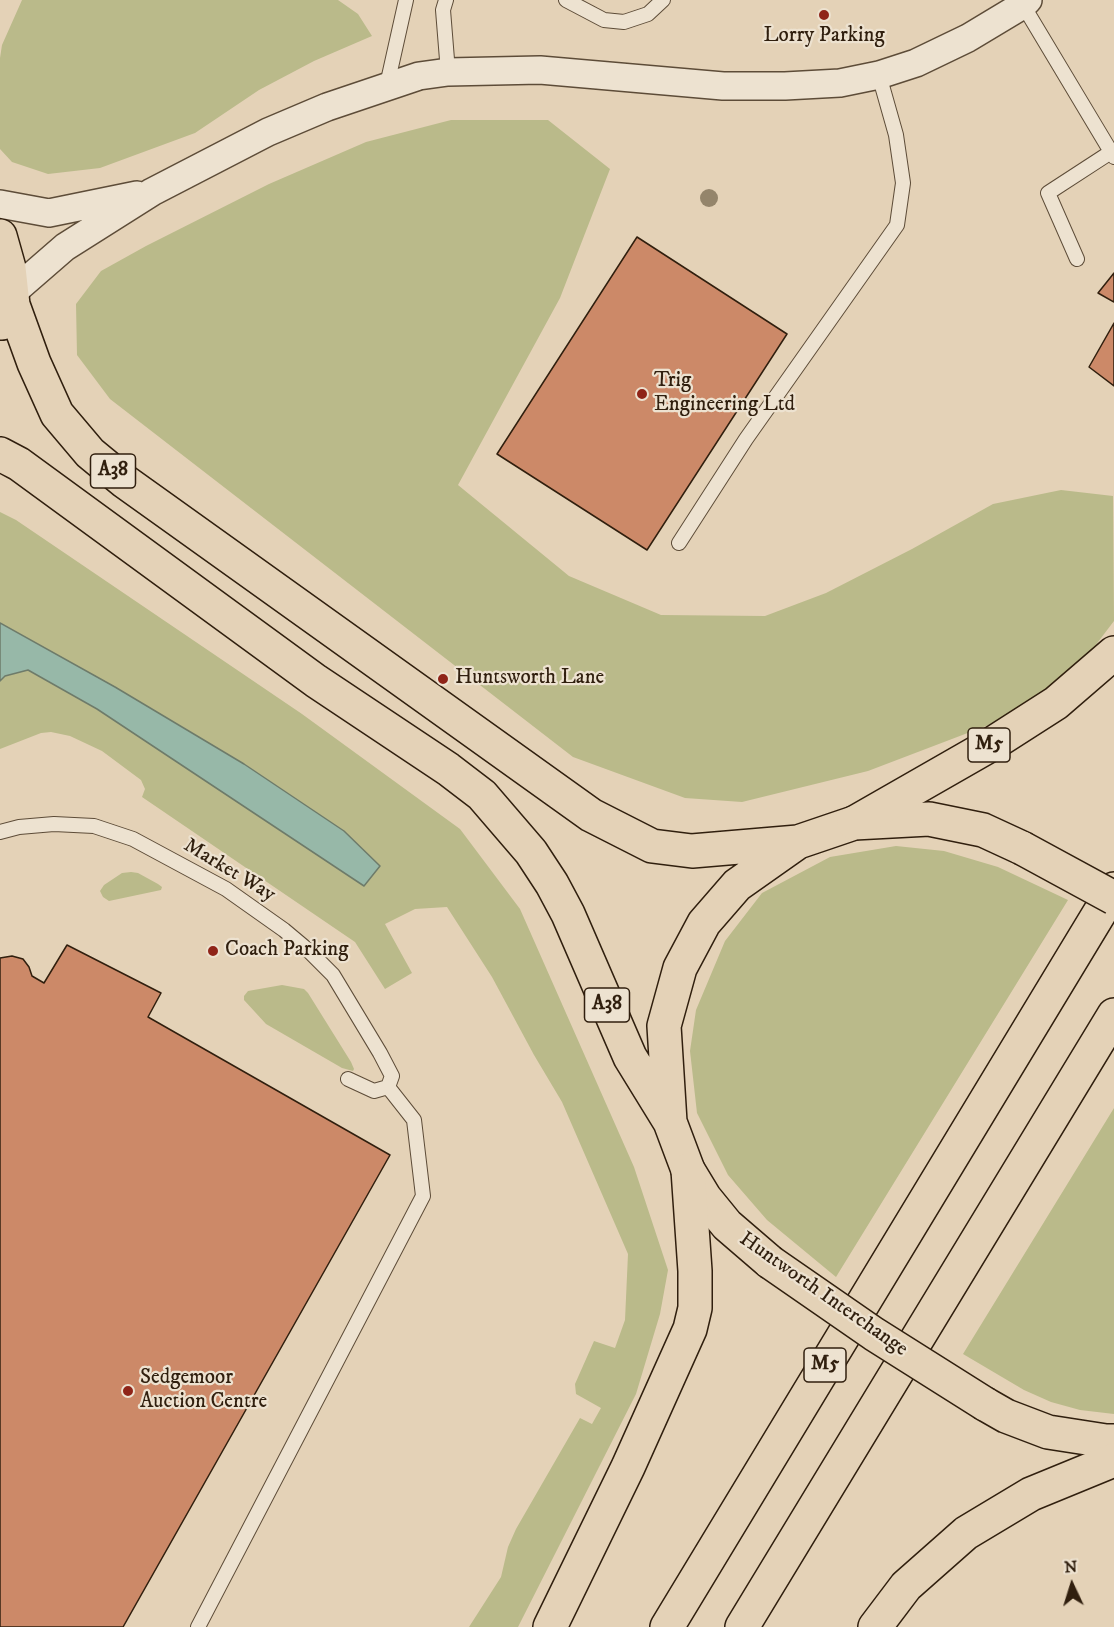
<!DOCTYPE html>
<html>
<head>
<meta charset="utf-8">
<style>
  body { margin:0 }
  #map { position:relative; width:1114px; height:1627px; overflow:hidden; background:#e4d2b7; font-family:"IM FELL DW Pica",serif }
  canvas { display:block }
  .north { position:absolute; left:1042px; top:1555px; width:60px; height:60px; -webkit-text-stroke:4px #ede2d0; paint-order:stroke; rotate:356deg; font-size:16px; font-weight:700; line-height:24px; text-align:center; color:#301f0e }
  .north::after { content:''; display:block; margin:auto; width:21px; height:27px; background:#301f0e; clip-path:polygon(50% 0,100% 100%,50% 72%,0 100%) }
</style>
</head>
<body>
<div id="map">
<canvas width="1114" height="1627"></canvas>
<div class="north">N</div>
</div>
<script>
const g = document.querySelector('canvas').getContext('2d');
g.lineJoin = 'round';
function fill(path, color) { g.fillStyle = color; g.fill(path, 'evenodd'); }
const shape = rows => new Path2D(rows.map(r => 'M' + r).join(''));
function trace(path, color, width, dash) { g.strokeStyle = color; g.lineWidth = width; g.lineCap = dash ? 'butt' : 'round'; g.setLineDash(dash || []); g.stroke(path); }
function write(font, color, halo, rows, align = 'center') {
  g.font = font + ' "IM FELL DW Pica",serif'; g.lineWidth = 4.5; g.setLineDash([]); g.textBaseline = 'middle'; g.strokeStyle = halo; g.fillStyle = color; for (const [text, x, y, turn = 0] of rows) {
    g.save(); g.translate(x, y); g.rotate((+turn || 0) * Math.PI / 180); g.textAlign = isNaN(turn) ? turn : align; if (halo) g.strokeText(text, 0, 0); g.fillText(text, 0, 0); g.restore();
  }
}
fill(shape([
  [22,0,338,0,358,14,372,36,314,61,259,90,195,133,100,168,48,174,12,162,0,149,0,58,2,45],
  [451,120,548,120,610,169,560,298,458,485,569,576,661,615,765,616,826,593,912,549,993,504,1061,490,1113,496,1114,621,1066,684,1007,718,868,771,742,802,685,798,573,757,110,399,77,355,76,304,101,271,146,246,269,184,366,142],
  [0,512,16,520,302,714,460,829,520,909,634,1167,668,1270,660,1314,636,1394,518,1627,469,1627,501,1577,508,1547,516,1529,580,1418,592,1424,601,1408,576,1394,575,1384,594,1341,615,1348,625,1320,628,1254,562,1102,534,1055,492,977,447,907,415,909,385,924,412,973,385,989,355,942,142,797,145,789,141,780,102,751,70,736,51,732,41,733,0,749,0,681,5,676,28,670,97,709,363,885,380,866,344,831,244,764,115,687,0,623],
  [896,846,944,851,998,867,1068,900,836,1277,767,1220,728,1175,697,1113,690,1051,696,1010,725,941,762,893,830,857],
  [131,872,138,873,158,884,162,887,161,890,109,901,103,897,100,891,104,885,122,873],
  [282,985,304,989,308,993,351,1062,354,1069,353,1071,342,1068,266,1024,244,1000,244,996,248,991],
  [1114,1108,1114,1414,1080,1410,1051,1402,1024,1390,963,1354]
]), '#baba8a');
const water = shape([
  [0,623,115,687,244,764,344,831,380,866,364,886,97,709,28,670,5,676,0,681,0,623]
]);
fill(water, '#97b8a8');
trace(water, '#6e7b6a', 1.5);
const building = shape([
  [637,237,787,334,647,550,497,454,637,237],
  [1114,273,1114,302,1098,293,1114,273],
  [1114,323,1114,386,1089,367,1114,323],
  [67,945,161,993,148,1017,390,1155,123,1627,0,1627,0,958,12,956,23,959,29,967,32,976,44,983,67,945]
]);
fill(building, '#cc8968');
trace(building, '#301f0e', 1.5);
const service = shape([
  [446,0,443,10,448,72],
  [566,0,604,20,624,22,648,14,663,0],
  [1023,5,1114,157],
  [387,85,406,0],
  [1077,259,1048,193,1111,152],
  [679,543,746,439,897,225,903,183,896,135,879,75],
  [0,832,19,827,54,824,94,826,133,839,226,889,284,930,309,951,333,975,380,1053,392,1076,388,1087,374,1091,348,1079],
  [198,1627,423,1196,414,1120,388,1087]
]);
const minor = shape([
  [0,204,49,213,137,195],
  [12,293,65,247,152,192,268,132,327,107,419,76,448,72,540,70,723,86,785,86,840,83,879,75,916,63,968,38,1023,5,1028,0]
]);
const primary = shape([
  [0,236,9,268,13,305,2,323],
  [13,305,34,363,57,414,90,453,124,481,591,815,652,846,692,851,798,842],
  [0,454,19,464,316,681,448,769,482,795,531,852,552,884,568,914,630,1057,670,1122],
  [770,1262,727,1225,705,1198,688,1170,670,1122,664,1026,680,968,704,923,737,885,798,842,854,823,929,819,983,830,1022,848],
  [985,1404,1006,1416,1048,1432,1106,1441,1114,1441]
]);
const motorway = shape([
  [854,823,992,744,1056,703,1114,653],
  [550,1627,628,1467,690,1329,695,1308,695,1271,688,1170],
  [667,1627,1114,889],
  [742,1627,1114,1015],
  [875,1627,906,1586,966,1533,1031,1494,1114,1460]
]);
trace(service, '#5d4c38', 16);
trace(minor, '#5d4c38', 30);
trace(primary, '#301f0e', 36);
trace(motorway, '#301f0e', 36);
trace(service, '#ede2d0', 14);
trace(minor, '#ede2d0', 27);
trace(primary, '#e4d2b7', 33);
trace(motorway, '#e4d2b7', 33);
const primaryBridge = shape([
  [1022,848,1114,898],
  [770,1262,874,1334,985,1404]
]);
trace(primaryBridge, '#301f0e', 36, []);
trace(primaryBridge, '#e4d2b7', 33);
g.fillStyle = '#94856b';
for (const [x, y] of [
  [709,198]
]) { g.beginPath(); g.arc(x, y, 9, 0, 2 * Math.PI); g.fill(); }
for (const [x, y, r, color] of [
  [824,15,6,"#8f2418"],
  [642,394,6,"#8f2418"],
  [443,679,6,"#8f2418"],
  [213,951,6,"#8f2418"],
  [128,1391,6,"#8f2418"]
]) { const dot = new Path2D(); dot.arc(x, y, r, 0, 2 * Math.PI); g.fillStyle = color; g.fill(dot); trace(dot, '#ede2d0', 2); }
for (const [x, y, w] of [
  [113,471,45],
  [989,745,42],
  [607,1005,45],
  [825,1365,42]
]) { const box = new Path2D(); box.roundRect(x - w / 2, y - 17, w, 34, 4.5); g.fillStyle = '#ede2d0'; g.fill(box); trace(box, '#301f0e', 1.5); }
write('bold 20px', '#301f0e', null, [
  ["A38",113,471],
  ["M5",989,745],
  ["A38",607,1005],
  ["M5",825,1365]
]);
write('21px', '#301f0e', '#ede2d0', [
  ["Lorry Parking",824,37,"center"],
  ["Trig",654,382],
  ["Engineering Ltd",654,406],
  ["Huntsworth Lane",455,679],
  ["Coach Parking",225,951],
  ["Sedgemoor",140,1379],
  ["Auction Centre",140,1403]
], 'left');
write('21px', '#301f0e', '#ede2d0', [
  ["Market Way",229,871,31],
  ["Huntworth Interchange",823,1295,35]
]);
</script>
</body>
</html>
